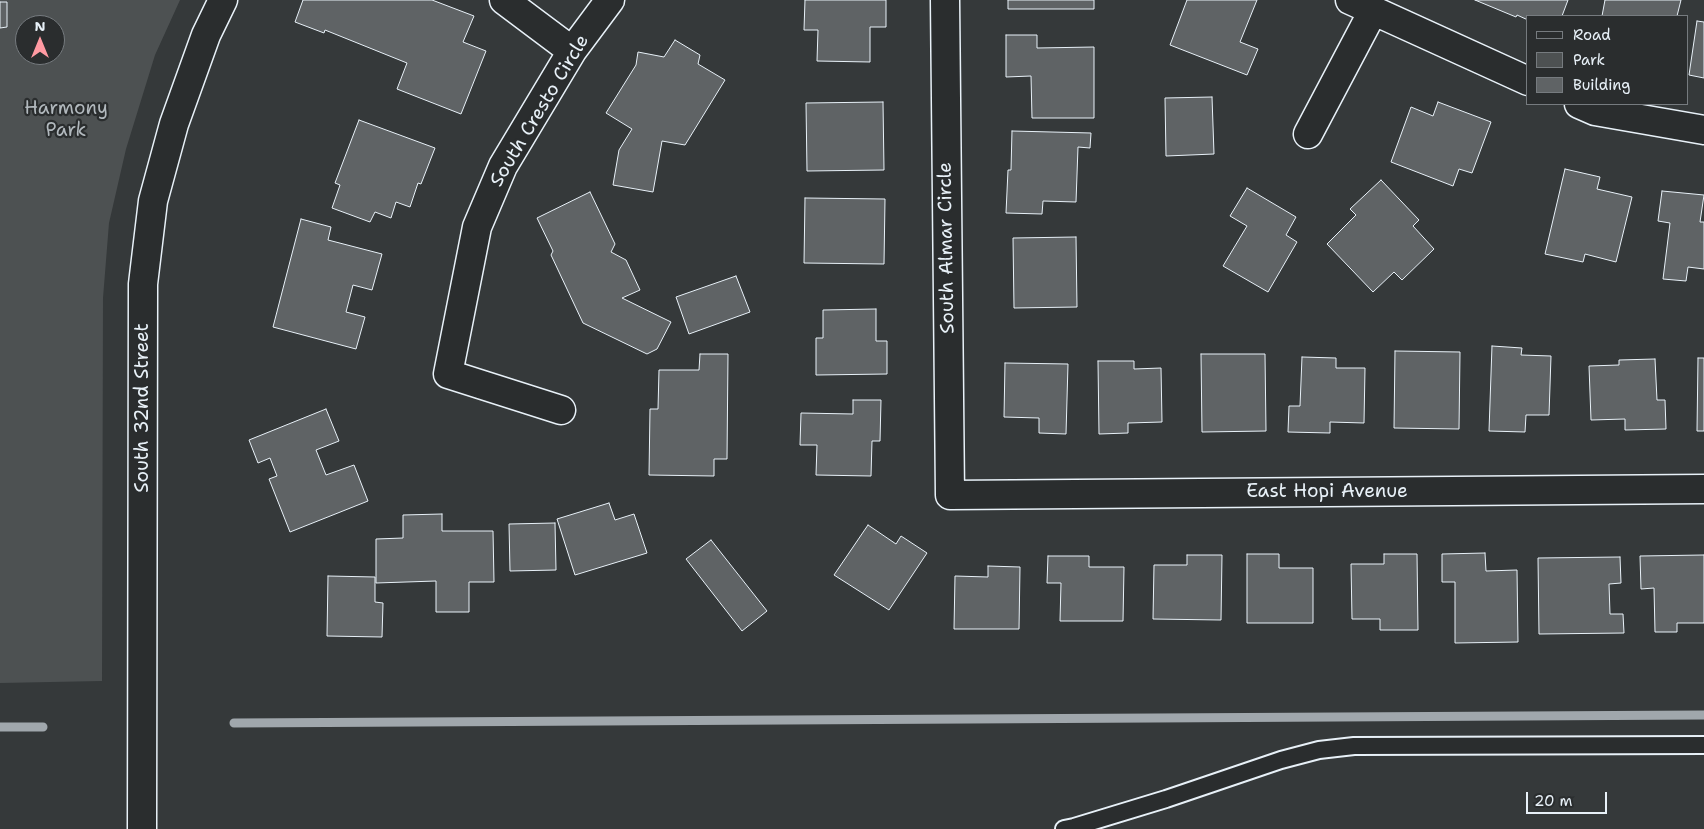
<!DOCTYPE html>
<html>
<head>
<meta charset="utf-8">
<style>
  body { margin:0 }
  #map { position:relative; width:1704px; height:829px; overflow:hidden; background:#35393a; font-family:"Shantell Sans",sans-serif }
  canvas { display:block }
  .legend { position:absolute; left:1526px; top:15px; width:162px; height:90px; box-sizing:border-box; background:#2a2d2e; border:1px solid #767b7f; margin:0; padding:6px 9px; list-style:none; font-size:15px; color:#e8f1f8 }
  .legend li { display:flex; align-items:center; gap:10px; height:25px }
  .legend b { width:25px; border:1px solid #767b7f }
  .north { position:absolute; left:15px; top:15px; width:50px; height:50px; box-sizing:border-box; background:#2a2d2e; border:1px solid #767b7f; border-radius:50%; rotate:0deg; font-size:14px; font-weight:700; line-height:20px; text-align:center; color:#e8f1f8 }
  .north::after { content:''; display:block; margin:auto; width:18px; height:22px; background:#ff9aa2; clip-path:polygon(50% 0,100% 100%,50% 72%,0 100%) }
  .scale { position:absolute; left:1526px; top:792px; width:81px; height:22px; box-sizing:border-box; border:2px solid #e8f1f8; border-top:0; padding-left:6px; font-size:15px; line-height:18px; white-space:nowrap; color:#e8f1f8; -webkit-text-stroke:4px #2a2d2e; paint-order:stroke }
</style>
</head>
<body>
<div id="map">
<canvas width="1704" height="829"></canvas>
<ul class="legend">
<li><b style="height:6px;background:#2a2d2e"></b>Road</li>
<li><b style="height:14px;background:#4d5152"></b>Park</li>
<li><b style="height:14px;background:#5f6365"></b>Building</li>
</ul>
<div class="north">N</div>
<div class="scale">20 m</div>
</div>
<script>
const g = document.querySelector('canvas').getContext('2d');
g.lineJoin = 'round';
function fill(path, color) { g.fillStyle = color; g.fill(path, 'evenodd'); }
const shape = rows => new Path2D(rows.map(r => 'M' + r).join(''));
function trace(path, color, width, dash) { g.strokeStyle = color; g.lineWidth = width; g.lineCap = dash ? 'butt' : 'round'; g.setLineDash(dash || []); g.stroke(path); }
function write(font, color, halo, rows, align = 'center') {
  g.font = font + ' "Shantell Sans",sans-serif'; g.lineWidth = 4.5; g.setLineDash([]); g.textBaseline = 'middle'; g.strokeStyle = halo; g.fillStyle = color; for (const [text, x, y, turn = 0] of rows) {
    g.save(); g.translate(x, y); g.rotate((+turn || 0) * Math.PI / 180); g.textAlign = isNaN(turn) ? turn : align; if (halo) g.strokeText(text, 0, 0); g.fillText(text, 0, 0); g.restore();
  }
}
fill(shape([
  [0,0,180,0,155,55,126,149,109,223,103,298,102,681,0,683],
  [25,25,55,25,55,55,25,55]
]), '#4d5152');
trace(shape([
  [234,723,1704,715],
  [0,727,43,727]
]), '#a0a7ac', 9);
const building = shape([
  [303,0,432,0,474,16,463,42,486,51,461,114,397,89,407,63,325,30,324,33,295,22,303,0],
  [805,0,886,0,886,27,870,27,870,62,817,61,818,30,804,30,805,0],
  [1008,0,1094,0,1094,9,1008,9,1008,0],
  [1187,0,1257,0,1240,42,1258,49,1247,75,1170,45,1187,0],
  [1475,0,1568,0,1562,16,1528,16,1528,20,1517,15,1516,17,1475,0],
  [1605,0,1681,0,1677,16,1602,16,1605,0],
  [0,2,7,2,7,27,0,28,0,2],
  [1697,21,1704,22,1704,78,1689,75,1697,21],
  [1006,35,1037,35,1037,48,1094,47,1094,118,1032,118,1031,76,1006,77,1006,35],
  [675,40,700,55,698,64,725,80,685,145,662,141,653,192,613,185,619,150,632,129,606,113,636,65,638,52,664,57,675,40],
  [1212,97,1214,154,1166,156,1165,98,1212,97],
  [883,102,884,170,807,171,806,103,883,102],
  [1438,102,1491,122,1472,173,1459,169,1453,186,1391,162,1411,107,1433,116,1438,102],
  [359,120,435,148,421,184,418,183,410,207,396,202,391,218,375,212,370,222,332,208,340,185,335,183,359,120],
  [1012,131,1091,133,1090,148,1078,147,1076,202,1043,201,1042,214,1006,213,1008,170,1011,170,1012,131],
  [1565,169,1600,177,1597,189,1632,197,1616,262,1585,254,1583,262,1545,254,1565,169],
  [1381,180,1419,220,1413,226,1434,249,1402,280,1394,272,1373,292,1327,244,1356,215,1350,209,1381,180],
  [1247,188,1296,217,1286,235,1297,242,1268,292,1223,266,1247,226,1230,216,1247,188],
  [1662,191,1704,195,1700,222,1704,222,1704,269,1688,267,1686,281,1663,279,1670,223,1658,221,1662,191],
  [590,192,615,244,611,252,626,260,640,290,622,298,671,322,657,349,647,354,583,323,551,255,553,251,537,218,590,192],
  [805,198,885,199,884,264,804,263,805,198],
  [301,219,331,227,328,240,382,254,372,290,353,285,346,312,365,317,356,349,273,327,301,219],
  [1076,237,1077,307,1014,308,1013,238,1076,237],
  [736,276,750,312,689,334,676,297,736,276],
  [876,309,876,341,887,341,887,374,816,375,816,338,823,338,823,310,876,309],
  [1492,346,1522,348,1521,355,1551,356,1549,415,1526,415,1525,432,1489,431,1492,346],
  [1395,351,1460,352,1459,429,1394,428,1395,351],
  [700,354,728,354,727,459,714,459,714,476,649,475,650,409,658,409,659,370,699,370,700,354],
  [1201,354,1265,354,1266,431,1202,432,1201,354],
  [1302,357,1336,358,1336,368,1365,368,1364,423,1330,422,1330,433,1288,432,1289,406,1300,406,1302,357],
  [1698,358,1704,358,1704,431,1697,431,1698,358],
  [1655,359,1657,400,1665,400,1666,429,1625,430,1625,419,1591,420,1589,366,1619,365,1619,360,1655,359],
  [1098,361,1134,361,1134,369,1161,368,1162,422,1128,423,1128,433,1099,434,1098,361],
  [1005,363,1068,364,1066,434,1039,433,1039,418,1004,417,1005,363],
  [853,400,881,400,880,441,872,441,871,476,816,475,817,445,800,445,801,413,853,414,853,400],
  [326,409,339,441,316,450,326,475,354,465,368,501,290,532,269,479,277,476,270,458,258,463,249,440,326,409],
  [609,503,615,520,634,514,647,553,575,575,557,519,609,503],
  [442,514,442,531,493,531,494,582,469,582,469,612,436,612,436,581,376,583,376,539,403,538,403,515,442,514],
  [555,523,556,570,510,571,509,524,555,523],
  [868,525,896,544,901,536,927,553,889,610,834,575,868,525],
  [711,540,767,611,742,631,686,559,711,540],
  [1485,553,1486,571,1517,570,1518,642,1455,643,1455,582,1442,582,1442,554,1485,553],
  [1247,554,1279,554,1279,568,1313,568,1313,623,1247,623,1247,554],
  [1384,554,1417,554,1418,630,1380,630,1380,619,1352,619,1351,564,1384,564,1384,554],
  [1187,555,1222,555,1221,620,1153,619,1154,565,1187,565,1187,555],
  [1704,555,1704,623,1677,623,1677,632,1655,632,1654,588,1641,589,1640,556,1704,555],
  [1048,556,1089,556,1089,567,1124,567,1123,621,1060,621,1061,583,1047,583,1048,556],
  [1620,557,1621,583,1609,584,1610,614,1623,614,1624,633,1539,634,1538,558,1620,557],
  [988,566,1020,567,1019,629,954,629,955,576,988,577,988,566],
  [328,576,375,577,375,602,383,603,382,637,327,636,328,576]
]);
fill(building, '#5f6365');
trace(building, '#e8f1f8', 1);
const service = shape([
  [1064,829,1074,827,1166,799,1281,760,1319,750,1354,746,1704,745]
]);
const minor = shape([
  [504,0,572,51],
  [945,0,950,495,1704,489],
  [1350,0,1528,81],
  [1579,104,1595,111,1704,130],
  [1308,134,1373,11],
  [561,410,448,374,477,227,503,166,572,51,610,0]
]);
const tertiary = shape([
  [142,829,143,284,153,201,174,124,206,35,223,0]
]);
trace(service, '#e8f1f8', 20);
trace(minor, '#e8f1f8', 31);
trace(tertiary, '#e8f1f8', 31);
trace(service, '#2a2d2e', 16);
trace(minor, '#2a2d2e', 28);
trace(tertiary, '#2a2d2e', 28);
write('19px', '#b2b9be', '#2a2d2e', [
  ["Harmony",66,109],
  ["Park",66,131]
]);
write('19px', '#e8f1f8', '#2a2d2e', [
  ["South Cresto Circle",540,111,-59],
  ["South Almar Circle",947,248,-91],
  ["South 32nd Street",143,408,-90],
  ["East Hopi Avenue",1327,492]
]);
</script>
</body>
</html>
